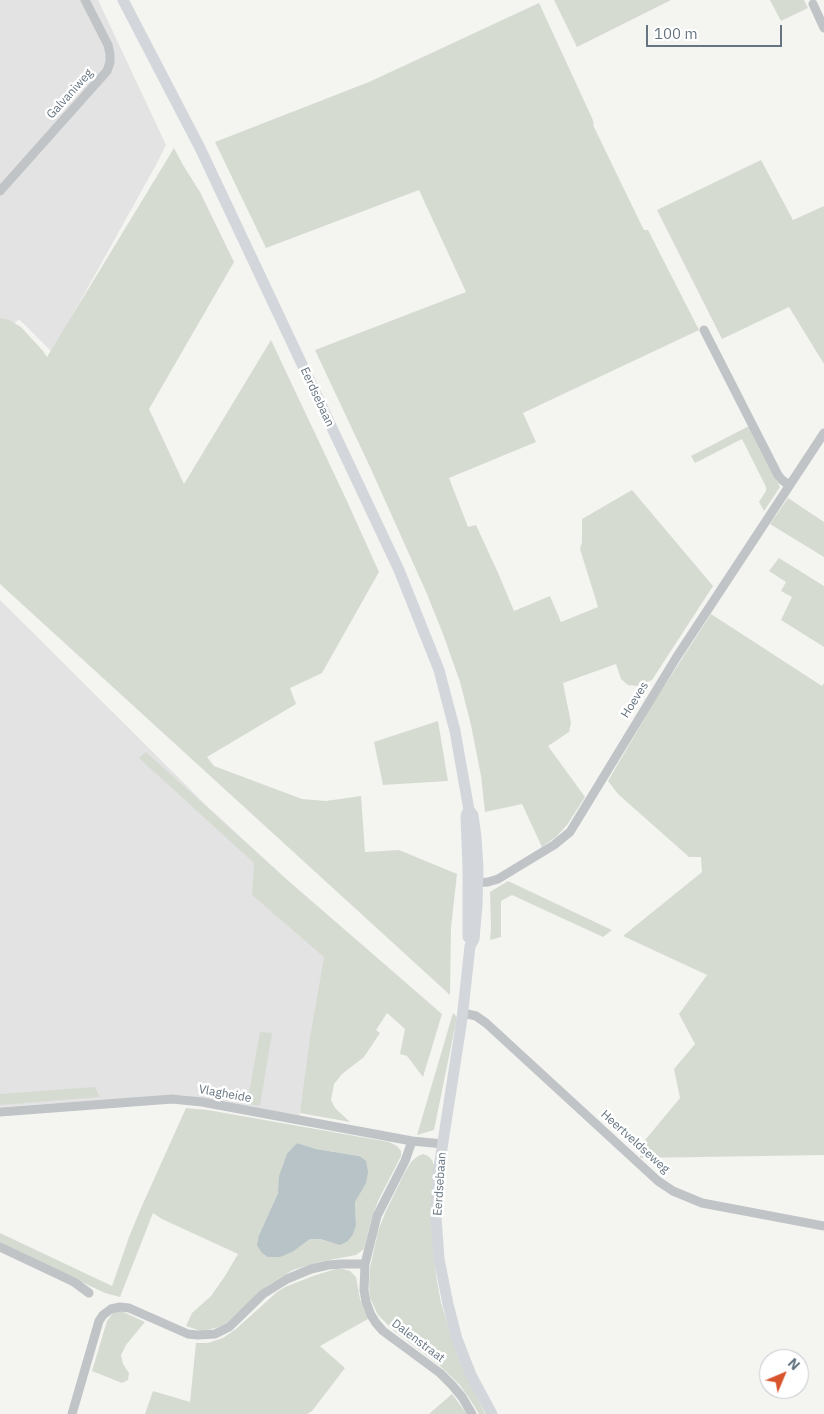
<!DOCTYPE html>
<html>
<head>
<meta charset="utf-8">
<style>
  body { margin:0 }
  #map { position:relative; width:824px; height:1414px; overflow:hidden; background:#f4f4f1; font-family:"IBM Plex Sans",sans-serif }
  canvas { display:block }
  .north { position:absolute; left:759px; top:1349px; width:50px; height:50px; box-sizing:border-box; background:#fff; border:1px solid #c1c7cc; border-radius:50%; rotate:45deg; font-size:14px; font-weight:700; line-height:20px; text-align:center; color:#657480 }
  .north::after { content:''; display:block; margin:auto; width:18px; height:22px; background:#d8542d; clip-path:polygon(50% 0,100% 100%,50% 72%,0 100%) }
  .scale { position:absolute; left:646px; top:25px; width:136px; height:22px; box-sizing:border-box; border:2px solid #657480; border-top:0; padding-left:6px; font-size:15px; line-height:18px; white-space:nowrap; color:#657480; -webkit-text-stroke:4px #fff; paint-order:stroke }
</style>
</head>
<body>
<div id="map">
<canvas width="824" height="1414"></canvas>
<div class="north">N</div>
<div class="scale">100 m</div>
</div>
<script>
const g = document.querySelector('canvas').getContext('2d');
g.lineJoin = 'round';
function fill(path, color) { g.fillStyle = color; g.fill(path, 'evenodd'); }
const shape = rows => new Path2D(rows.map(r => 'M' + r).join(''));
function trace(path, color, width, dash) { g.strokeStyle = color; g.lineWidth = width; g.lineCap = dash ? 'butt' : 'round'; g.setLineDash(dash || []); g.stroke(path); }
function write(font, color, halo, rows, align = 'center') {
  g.font = font + ' "IBM Plex Sans",sans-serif'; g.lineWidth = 5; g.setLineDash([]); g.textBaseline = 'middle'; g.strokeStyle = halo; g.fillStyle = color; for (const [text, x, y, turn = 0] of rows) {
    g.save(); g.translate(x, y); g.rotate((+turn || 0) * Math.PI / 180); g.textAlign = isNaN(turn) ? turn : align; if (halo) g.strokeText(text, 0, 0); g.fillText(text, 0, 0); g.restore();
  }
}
fill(shape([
  [0,0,98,0,166,145,157,163,52,352,19,319,0,338],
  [0,600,207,806,284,877,283,881,342,940,299,1117,182,1095,0,1107]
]), '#e2e3e2');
fill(shape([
  [554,0,671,0,577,47],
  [770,0,804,0,808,8,781,21],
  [539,3,592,118,594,124,593,125,639,220,644,230,648,230,699,330,523,413,536,442,449,478,468,527,476,525,499,575,514,611,550,596,561,622,598,607,580,549,582,542,582,519,632,490,713,586,652,680,637,686,628,685,621,679,616,664,563,683,571,723,569,732,548,746,585,797,567,825,556,837,542,847,522,804,485,812,481,776,471,725,460,682,443,634,427,594,370,467,315,350,466,292,419,190,266,248,215,142,369,82],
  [174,148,183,165,200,192,234,262,149,409,184,484,271,340,346,499,379,572,322,673,290,688,296,704,207,757,214,766,302,799,326,801,361,796,365,852,399,850,457,874,451,928,450,995,0,584,0,318,9,320,21,327,43,351,47,357],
  [761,160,793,220,824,206,824,364,789,307,722,339,657,210],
  [749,426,780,487,764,511,759,502,766,491,766,487,742,439,695,463,691,456],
  [788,498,824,522,824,557,770,524],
  [779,558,824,586,824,647,781,620,792,597,781,591,786,582,769,571],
  [711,614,822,686,824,683,824,1155,640,1158,641,1145,680,1098,674,1069,695,1044,679,1014,707,975,623,936,702,872,701,857,689,857,618,794,608,781,657,697],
  [438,721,448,781,383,785,374,742],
  [146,752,284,877,442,1014,423,1077,407,1056,400,1054,405,1029,387,1013,376,1030,380,1033,364,1057,342,1074,334,1084,331,1100,335,1108,350,1122,300,1113,310,1038,324,957,252,895,254,863,139,758],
  [508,881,612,930,603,937,512,895,501,901,501,937,490,940,491,927,490,892],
  [453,1013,457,1017,434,1130,417,1135],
  [260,1032,272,1033,260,1106,247,1104],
  [95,1087,100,1097,0,1105,0,1094],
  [186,1108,208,1110,389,1142,397,1146,401,1151,401,1156,378,1201,371,1220,364,1249,356,1255,319,1262,293,1270,267,1286,225,1324,216,1328,201,1331,186,1326,192,1313,211,1296,225,1276,238,1254,162,1219,153,1213,120,1297,105,1293,0,1243,0,1233,112,1286,129,1237,141,1208],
  [297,1143,316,1149,359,1156,359,1193,355,1202,356,1225,333,1243,320,1239,310,1239,294,1251,259,1235,278,1193],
  [423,1154,428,1156,432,1160,434,1165,434,1252,436,1275,441,1303,458,1357,485,1414,479,1414,469,1398,459,1384,439,1365,394,1331,378,1315,370,1298,369,1284,370,1268,378,1231,386,1211,404,1174,411,1162,418,1156],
  [339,1268,350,1271,356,1277,360,1299,368,1319,320,1346,345,1368,312,1411,307,1414,145,1414,153,1391,190,1402,196,1343,208,1343,223,1338,236,1329,277,1292,285,1287,313,1276],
  [121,1311,145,1322,126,1345,121,1355,123,1364,129,1373,128,1380,122,1383,92,1371,107,1321,113,1313],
  [452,1394,467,1414,429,1414]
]), '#d6dbd2');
fill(shape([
  [297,1143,316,1149,359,1156,366,1161,368,1172,366,1183,355,1202,356,1225,353,1234,348,1241,340,1245,320,1239,310,1239,294,1251,280,1257,268,1257,262,1253,257,1245,259,1235,278,1193,279,1176,287,1154]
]), '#b7c3c7');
trace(shape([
  [813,4,824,28],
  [0,191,107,71,110,62,110,54,108,45,85,0],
  [704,330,778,475,782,480,789,485],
  [473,883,488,882,498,879,554,845,570,832,676,658,824,433],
  [463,1013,476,1016,486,1023,658,1181,673,1191,702,1203,824,1226],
  [0,1112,172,1099,202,1102,412,1141,443,1144],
  [412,1141,405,1161,377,1216,365,1264,364,1290,366,1302,371,1315,376,1323,383,1331,440,1373,452,1385,462,1397,472,1414],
  [0,1247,74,1282,89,1293],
  [72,1414,99,1321,103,1315,111,1309,120,1307,129,1308,188,1334,198,1335,215,1334,229,1327,263,1294,287,1279,311,1269,328,1265,341,1264,365,1264]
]), '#c0c4c7', 9);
trace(shape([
  [123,0,200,148,399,570,439,670,455,731,469,810,473,815,476,837,478,868,477,905,474,939,470,946,462,1019,438,1174,436,1217,439,1259,448,1304,457,1339,471,1375,492,1414],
  [467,813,466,816,468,868,468,937]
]), '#d3d7db', 11);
write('12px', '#657480', '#fff', [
  ["Galvaniweg",70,94,-48],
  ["Eerdsebaan",317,397,65],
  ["Hoeves",635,700,-58],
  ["Vlagheide",225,1094,10],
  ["Heertveldseweg",635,1142,42],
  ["Eerdsebaan",440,1184,-86],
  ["Dalenstraat",418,1341,37]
]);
</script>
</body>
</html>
